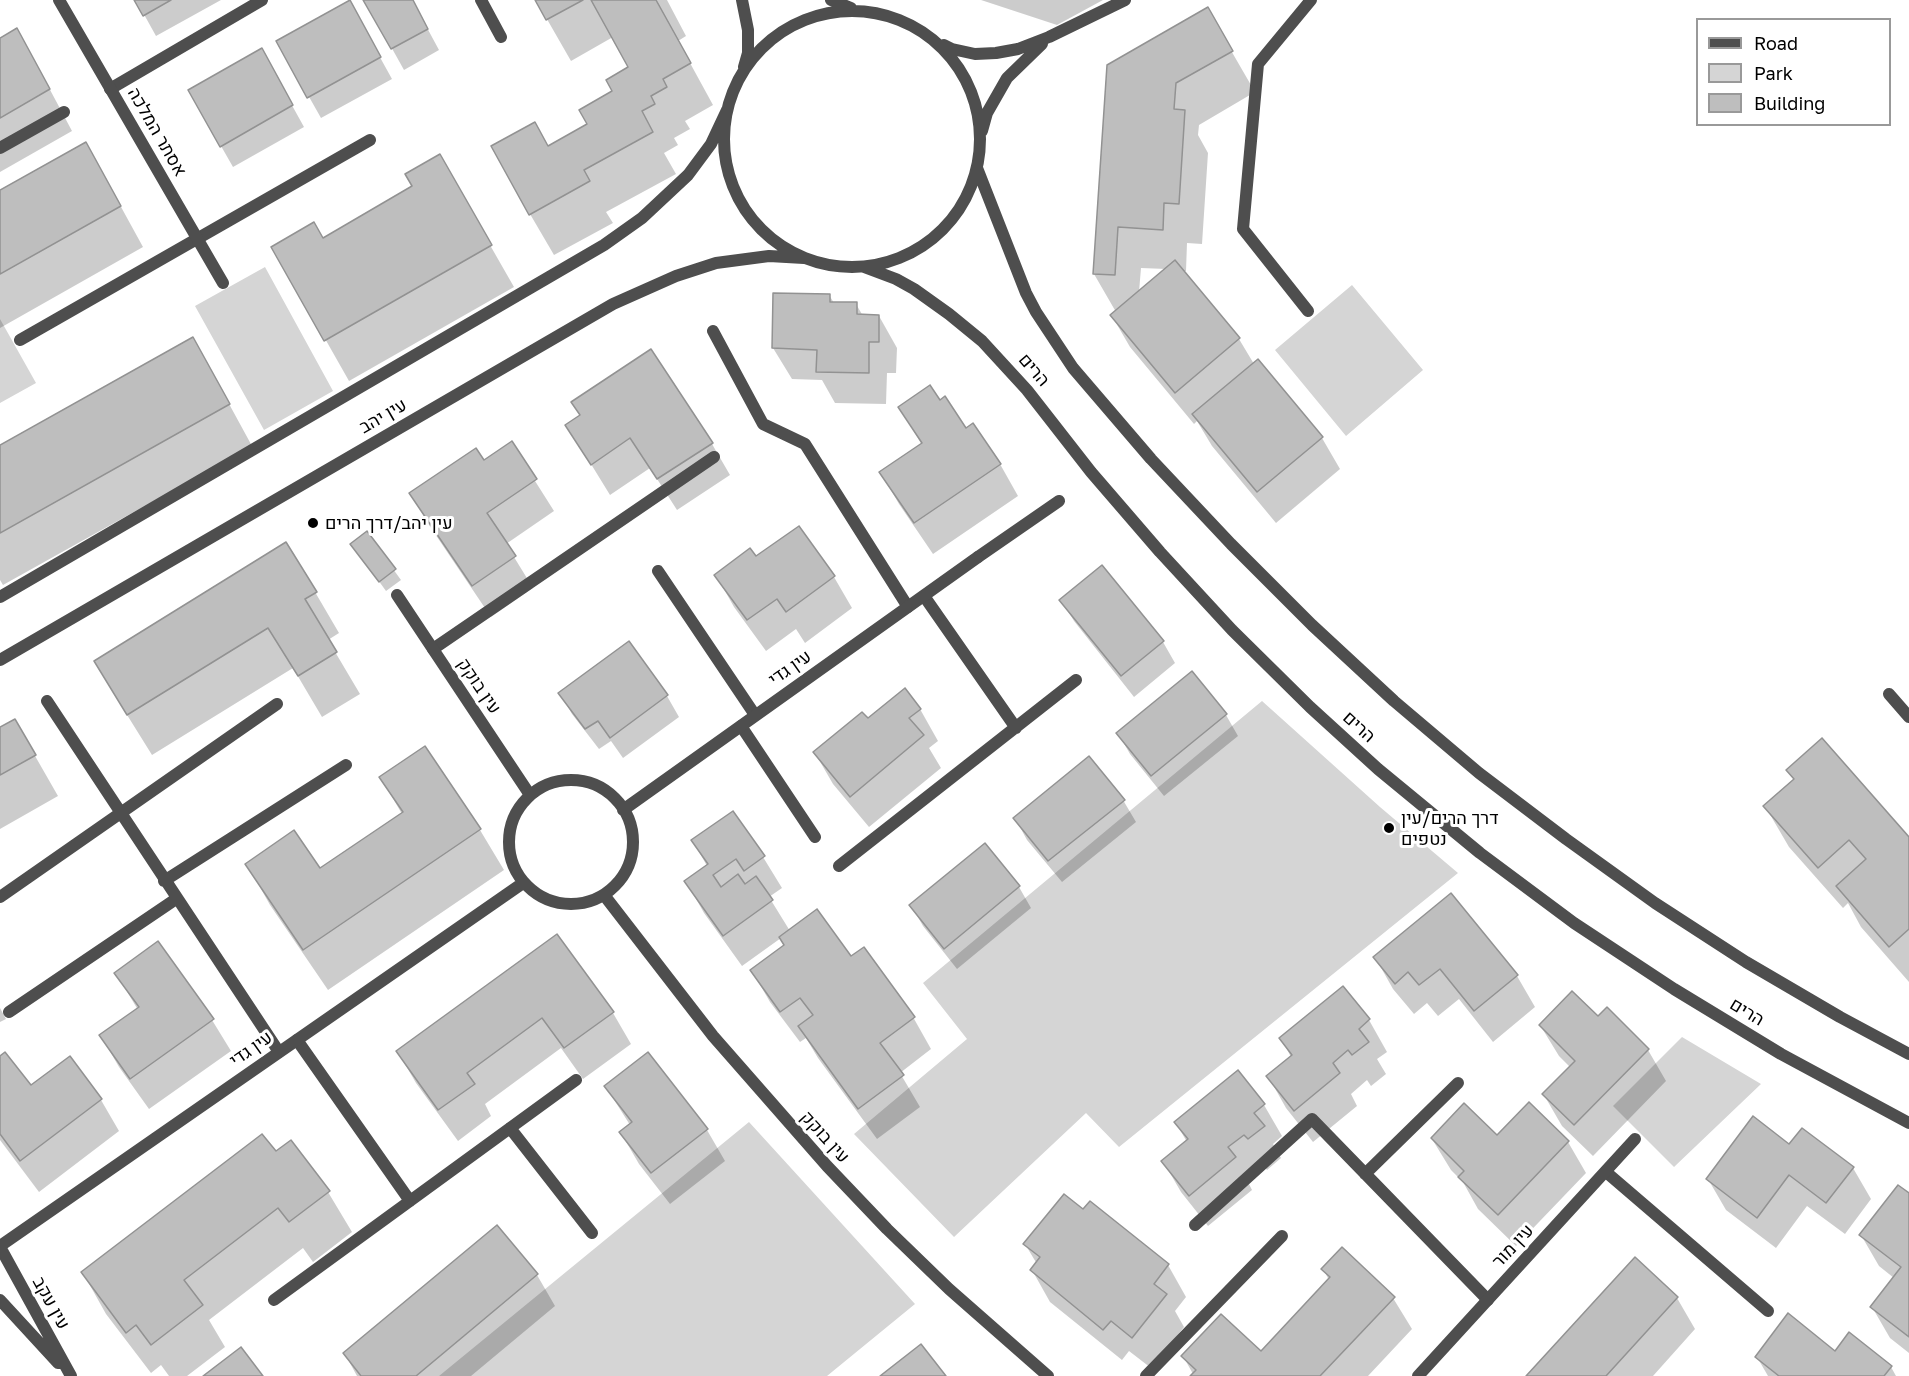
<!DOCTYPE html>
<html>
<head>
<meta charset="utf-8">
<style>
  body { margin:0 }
  #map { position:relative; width:1909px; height:1376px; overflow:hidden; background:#fff; font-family:"Golos Text",sans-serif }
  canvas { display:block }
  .legend { position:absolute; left:1696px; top:18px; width:195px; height:108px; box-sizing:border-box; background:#fff; border:2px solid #999; margin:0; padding:8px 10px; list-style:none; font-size:18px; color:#000 }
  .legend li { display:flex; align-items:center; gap:12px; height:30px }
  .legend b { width:30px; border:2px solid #999 }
</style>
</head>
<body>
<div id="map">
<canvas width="1909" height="1376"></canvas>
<ul class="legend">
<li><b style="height:8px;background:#4e4e4e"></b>Road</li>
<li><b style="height:16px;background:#d5d5d5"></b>Park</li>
<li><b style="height:16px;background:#bebebe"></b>Building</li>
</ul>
</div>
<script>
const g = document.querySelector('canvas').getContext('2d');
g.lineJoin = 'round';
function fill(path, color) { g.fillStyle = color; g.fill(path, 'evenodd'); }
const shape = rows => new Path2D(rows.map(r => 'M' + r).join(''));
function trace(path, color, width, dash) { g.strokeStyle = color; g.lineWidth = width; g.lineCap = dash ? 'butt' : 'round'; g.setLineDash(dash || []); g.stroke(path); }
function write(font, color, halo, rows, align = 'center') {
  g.font = font + ' "Golos Text",Heebo,sans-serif'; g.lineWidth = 6; g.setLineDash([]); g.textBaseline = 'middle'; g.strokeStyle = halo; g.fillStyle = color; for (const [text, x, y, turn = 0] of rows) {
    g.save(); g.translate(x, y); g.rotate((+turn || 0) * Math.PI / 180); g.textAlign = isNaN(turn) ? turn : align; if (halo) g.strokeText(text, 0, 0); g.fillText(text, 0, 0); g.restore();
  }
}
fill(shape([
  [265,267,333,391,264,430,195,306],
  [1352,285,1423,370,1346,436,1275,350],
  [0,319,36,383,0,403],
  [1262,701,1380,807,1458,873,1119,1147,1086,1113,954,1237,854,1134,967,1039,923,983],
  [1682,1037,1761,1084,1674,1167,1613,1106],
  [749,1122,915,1304,827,1376,439,1376]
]), '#d5d5d5');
fill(shape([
  [136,0,221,0,156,36],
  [365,0,412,0,439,50,404,70],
  [536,0,667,0,686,36,678,41,713,105,685,121,690,129,674,138,678,145,664,153,676,174,606,212,613,223,554,255,530,214,548,147,589,125,630,68,613,37,571,61],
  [981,0,1103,0,1057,25],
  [1207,9,1255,92,1199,125,1198,135,1208,153,1202,244,1187,243,1186,271,1182,271,1239,339,1254,364,1322,438,1340,469,1276,523,1212,446,1197,421,1194,424,1130,347,1112,316,1116,312,1094,274],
  [1141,268,1166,269,1139,292],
  [361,23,392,79,321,118,278,42],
  [0,39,40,71,72,131,0,172],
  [273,71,304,127,233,167,221,146],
  [439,156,514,287,349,381,273,247,322,240,415,187],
  [109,185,143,247,0,328,0,192],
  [829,295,834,303,856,304,863,316,879,316,897,348,896,373,887,373,886,404,835,403,822,380,792,379,773,348],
  [216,380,252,446,3,585,0,580,0,447],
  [939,402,1000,464,1018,496,933,554,899,504,881,473,922,445,900,408],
  [567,425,712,444,730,475,677,510,650,468,610,495],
  [511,443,554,511,506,544,533,588,491,617,429,525,411,493,484,462],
  [367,533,401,580,386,591,352,544],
  [756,558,834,577,852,608,805,643,796,629,766,651,734,607,716,575],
  [1102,567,1163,642,1175,663,1134,697,1074,621,1061,600],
  [315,592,339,633,328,640,360,694,322,717,293,668,152,755,119,702],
  [560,693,667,696,679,717,623,758,611,741,599,749,572,714],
  [920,709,938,741,929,748,941,768,869,827,833,784,815,753,868,720],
  [1226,715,1238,736,1164,796,1130,754,1118,733],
  [15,721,58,796,0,829,0,729],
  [1788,770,1909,839,1909,982,1861,927,1848,903,1843,908,1789,847,1765,806,1794,780],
  [381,778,480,830,504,870,328,990,270,905,247,864,320,870,402,814],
  [1123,800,1136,822,1062,882,1027,840,1015,818],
  [693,841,763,857,782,888,769,897,790,931,851,958,913,1017,931,1049,900,1073,920,1107,877,1139,818,1058,806,1038,800,1042,770,1002,752,971,786,946,781,938,742,966,704,913,686,881,707,866],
  [985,845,1019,887,1031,908,957,969,923,926,911,905],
  [1451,895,1517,976,1535,1007,1493,1042,1459,999,1438,1016,1427,1003,1414,1014,1393,989,1375,957],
  [557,936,613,1013,631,1044,583,1079,561,1048,485,1104,491,1116,458,1141,416,1083,398,1052],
  [116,973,212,1020,231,1051,149,1109,119,1067,101,1036,138,1010],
  [1343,988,1369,1020,1387,1052,1377,1059,1386,1074,1371,1086,1367,1080,1351,1094,1357,1106,1313,1142,1286,1108,1268,1076,1291,1057,1281,1038],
  [0,1008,6,1019,0,1022],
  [1598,1018,1648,1050,1666,1081,1593,1156,1562,1126,1544,1095,1571,1068,1559,1056,1540,1025],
  [0,1058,31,1088,101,1100,119,1131,39,1192,0,1140],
  [1238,1072,1264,1105,1282,1136,1273,1144,1281,1158,1267,1170,1263,1165,1246,1178,1252,1190,1208,1226,1181,1192,1163,1161,1187,1142,1176,1123],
  [606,1087,707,1130,725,1161,670,1204,639,1164,621,1133,630,1125],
  [1497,1138,1568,1142,1586,1173,1516,1246,1478,1209,1463,1182,1451,1170,1432,1139],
  [1790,1146,1853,1168,1871,1199,1845,1234,1807,1206,1776,1248,1726,1210,1708,1179],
  [276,1153,328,1192,352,1232,313,1262,303,1248,209,1320,225,1347,187,1376,169,1376,161,1365,151,1373,106,1314,83,1273],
  [1909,1195,1909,1353,1890,1338,1872,1307,1894,1278,1879,1266,1861,1235],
  [1091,1203,1168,1265,1186,1297,1175,1311,1184,1327,1151,1368,1129,1351,1122,1360,1050,1302,1032,1270,1037,1264,1025,1244,1083,1212],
  [1635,1259,1677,1298,1695,1329,1653,1376,1528,1376],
  [1323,1269,1393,1298,1412,1329,1368,1376,1192,1376,1193,1374,1183,1356,1261,1353,1329,1280],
  [537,1275,555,1306,471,1376,357,1376,345,1354],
  [1836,1353,1891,1367,1896,1376,1768,1376,1757,1357]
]), '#0003');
const building = shape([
  [134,0,171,0,143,16,134,0],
  [350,0,381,57,307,98,276,41,350,0],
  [363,0,413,0,428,29,391,49,363,0],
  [535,0,583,0,546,20,535,0],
  [591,0,656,0,691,63,663,79,667,87,651,96,655,104,642,111,653,132,584,170,590,181,529,215,491,146,535,122,548,146,587,124,579,110,612,91,606,80,628,67,591,0],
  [1208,7,1233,51,1176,83,1174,109,1185,110,1179,204,1164,203,1163,230,1118,227,1115,275,1093,274,1107,65,1208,7],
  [17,28,50,89,0,118,0,38,17,28],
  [262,48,293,105,220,147,188,90,262,48],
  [86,142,121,206,0,274,0,190,86,142],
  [440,154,492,245,324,341,271,247,314,222,323,238,412,186,405,174,440,154],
  [1175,260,1240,338,1175,393,1110,315,1175,260],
  [773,293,830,294,830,302,857,302,857,314,879,315,879,342,869,342,869,373,816,372,817,350,772,348,773,293],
  [193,337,230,404,0,533,0,445,193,337],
  [651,349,713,443,657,479,630,438,591,465,565,425,580,415,571,402,651,349],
  [1258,359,1323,437,1257,492,1192,414,1258,359],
  [930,385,940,400,945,396,966,428,973,423,1001,464,914,523,879,472,922,443,898,407,930,385],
  [512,441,537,479,487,513,516,556,472,586,409,493,476,448,484,460,512,441],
  [799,526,835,576,786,612,777,599,747,620,714,575,750,548,756,556,799,526],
  [367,531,396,569,379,582,350,544,367,531],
  [286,542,317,592,305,599,337,652,298,676,268,628,127,715,94,661,286,542],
  [1102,565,1164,641,1121,676,1059,600,1102,565],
  [629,641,668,695,610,738,598,721,585,729,558,693,629,641],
  [1192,671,1227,714,1151,776,1116,733,1192,671],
  [905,688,921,709,909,718,924,735,850,797,813,752,862,712,868,718,905,688],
  [15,719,36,755,0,775,0,727,15,719],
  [1822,738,1909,837,1909,929,1889,947,1836,886,1866,859,1849,840,1818,868,1763,806,1794,779,1786,770,1822,738],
  [425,746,481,829,303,950,245,864,294,830,320,868,403,812,379,777,425,746],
  [1089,756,1125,800,1048,861,1013,818,1089,756],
  [733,811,765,856,744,871,736,859,713,875,721,887,738,874,745,884,756,876,773,900,723,936,684,881,708,864,691,840,733,811],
  [985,843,1020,886,944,949,909,905,985,843],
  [1451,893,1518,975,1474,1011,1440,969,1419,985,1408,972,1395,984,1373,957,1451,893],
  [817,909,851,956,864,947,915,1017,880,1043,904,1075,858,1109,798,1026,813,1015,800,998,780,1012,750,970,784,945,779,937,817,909],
  [557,934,614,1012,564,1048,542,1018,467,1073,475,1084,438,1110,396,1051,557,934],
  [158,941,214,1019,130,1079,99,1035,139,1007,114,973,158,941],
  [1343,986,1370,1019,1359,1029,1369,1042,1352,1055,1348,1050,1333,1063,1340,1073,1294,1111,1266,1076,1292,1055,1279,1038,1343,986],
  [1572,991,1598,1016,1607,1007,1649,1049,1574,1125,1542,1094,1575,1061,1539,1025,1572,991],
  [5,1052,31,1085,70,1056,102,1099,20,1161,0,1134,0,1056,5,1052],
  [648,1052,708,1129,651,1173,619,1132,632,1122,604,1086,648,1052],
  [1238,1070,1265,1104,1254,1113,1265,1126,1248,1139,1244,1135,1228,1147,1236,1157,1189,1196,1161,1161,1188,1139,1174,1122,1238,1070],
  [1529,1102,1569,1141,1498,1215,1458,1177,1464,1171,1431,1138,1464,1103,1497,1135,1529,1102],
  [1753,1116,1789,1144,1802,1128,1854,1167,1826,1203,1789,1175,1757,1218,1706,1179,1753,1116],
  [262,1134,276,1151,291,1140,330,1191,289,1222,278,1208,184,1280,203,1305,151,1345,136,1325,126,1333,81,1272,262,1134],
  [1898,1185,1909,1193,1909,1337,1870,1307,1901,1267,1859,1235,1898,1185],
  [1064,1194,1083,1209,1090,1201,1169,1264,1154,1284,1167,1294,1132,1338,1111,1321,1103,1330,1030,1270,1040,1257,1023,1244,1064,1194],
  [497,1225,538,1274,416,1376,361,1376,343,1353,497,1225],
  [1342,1247,1395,1297,1320,1376,1190,1376,1196,1370,1181,1356,1221,1314,1261,1351,1330,1277,1321,1269,1342,1247],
  [1635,1257,1678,1297,1606,1376,1526,1376,1635,1257],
  [1788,1313,1835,1351,1849,1332,1892,1366,1884,1376,1779,1376,1755,1357,1788,1313],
  [921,1344,946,1376,880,1376,921,1344],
  [241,1347,263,1376,203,1376,241,1347]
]);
fill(building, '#bebebe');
trace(building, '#929292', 1.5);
trace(shape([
  [481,0,501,37],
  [110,89,262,0],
  [0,148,64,112],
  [1308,311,1243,229,1258,64,1311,0],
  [713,331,763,424,805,444,908,607],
  [20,340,370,140],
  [978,557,1059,501],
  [658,571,755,715],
  [924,596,1016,728],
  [433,649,714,457],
  [1889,694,1909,717],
  [47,701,279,1052],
  [741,726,815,837],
  [839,866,1076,680],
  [164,881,346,765],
  [0,897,277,704],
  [9,1012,176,899],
  [297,1040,410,1201],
  [510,1128,592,1233],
  [1606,1172,1768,1311],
  [1365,1174,1458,1083],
  [1195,1225,1312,1119,1488,1300],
  [274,1300,576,1080],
  [1146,1376,1282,1236]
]), '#4e4e4e', 12);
trace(shape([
  [59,0,223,283],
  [397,595,530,795],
  '509 842a62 62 0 1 1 124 0a62 62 0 1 1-124 0Z',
  [623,810,978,557],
  [604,895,713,1036,827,1166,887,1229,949,1289,1048,1376],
  [0,1246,523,883],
  [0,1247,71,1376],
  [0,1300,58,1363],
  [1418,1376,1635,1139]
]), '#4e4e4e', 12);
trace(shape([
  [742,0,748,30,748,53,744,67],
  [831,0,851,8],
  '724 139a128 128 0 1 1 256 0a128 128 0 1 1-256 0Z',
  [944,45,952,49,975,54,996,53,1018,49,1049,37,1125,0],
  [982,131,987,113,1007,78,1042,44],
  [977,168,1026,293,1036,312,1073,368,1151,459,1231,544,1312,625,1394,701,1479,773,1566,839,1655,903,1746,962,1840,1017,1909,1054],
  [864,267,896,279,914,289,949,314,982,341,1027,390,1091,472,1160,552,1232,630,1310,707,1378,769,1480,853,1574,923,1674,989,1781,1054,1909,1123],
  [0,597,604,245,642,218,688,175,711,144,727,110],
  [0,660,613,304,676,276,716,263,769,256,804,258]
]), '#4e4e4e', 12);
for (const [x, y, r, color] of [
  [313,523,6,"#000"],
  [1389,828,6,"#000"]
]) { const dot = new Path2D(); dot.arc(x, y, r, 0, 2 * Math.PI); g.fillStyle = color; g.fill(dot); trace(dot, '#fff', 2); }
write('18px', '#000', '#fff', [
  ["אסתר המלכה",157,132,60],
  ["הרים",1034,370,49],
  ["עין יהב",383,416,-30],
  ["עין גדי",790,668,-35],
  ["עין בוקק",479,686,56],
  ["הרים",1359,727,42],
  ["הרים",1747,1012,31],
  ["עין גדי",251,1049,-35],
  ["עין בוקק",825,1137,48],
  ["עין מור",1513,1246,-47],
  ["עין עקב",51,1303,61]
]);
write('18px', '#000', '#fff', [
  ["עין יהב/דרך הרים",325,523],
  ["דרך הרים/עין",1401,818],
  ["נטפים",1401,839]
], 'left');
</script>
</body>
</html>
